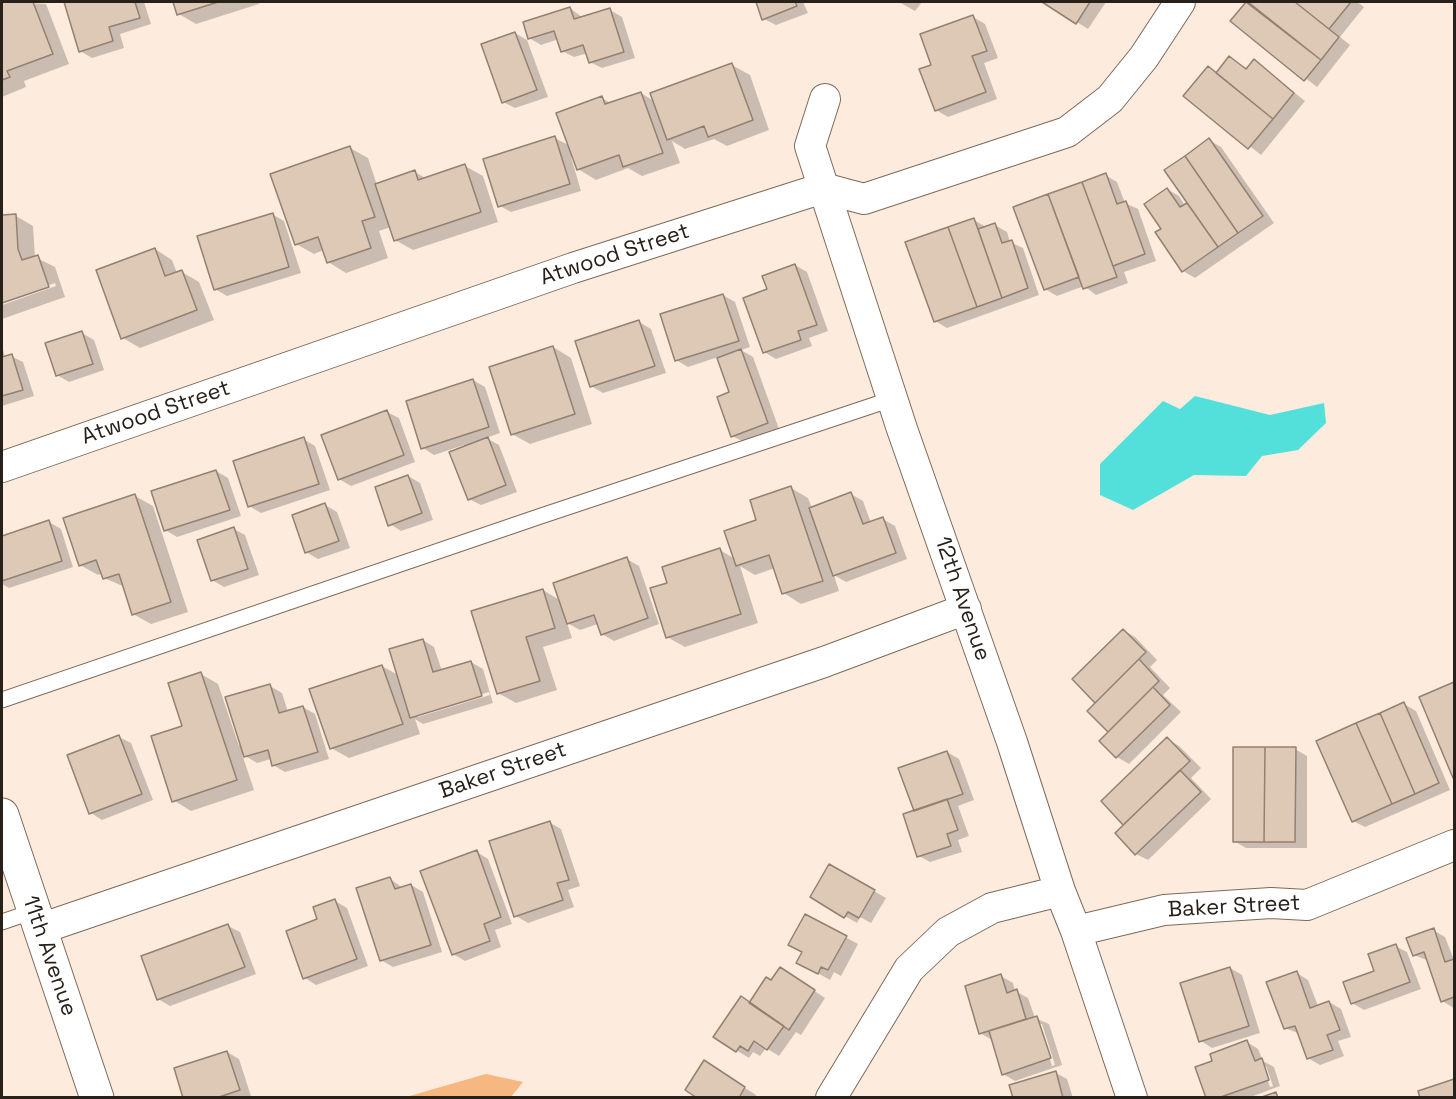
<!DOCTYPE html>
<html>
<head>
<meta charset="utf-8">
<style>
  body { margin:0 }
  #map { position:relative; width:1456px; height:1099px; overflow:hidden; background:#fdecdd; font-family:"Space Grotesk",sans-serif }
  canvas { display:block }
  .frame { position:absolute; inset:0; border:3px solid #28211a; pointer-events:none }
</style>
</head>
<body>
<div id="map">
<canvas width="1456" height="1099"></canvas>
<div class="frame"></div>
</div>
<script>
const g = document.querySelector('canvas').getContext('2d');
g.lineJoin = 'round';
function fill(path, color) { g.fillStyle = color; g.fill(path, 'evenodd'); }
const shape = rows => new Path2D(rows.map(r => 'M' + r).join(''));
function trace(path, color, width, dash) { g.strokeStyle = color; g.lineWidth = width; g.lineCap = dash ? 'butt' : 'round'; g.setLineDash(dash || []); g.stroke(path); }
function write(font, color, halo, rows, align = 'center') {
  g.font = font + ' "Space Grotesk",sans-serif'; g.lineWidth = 5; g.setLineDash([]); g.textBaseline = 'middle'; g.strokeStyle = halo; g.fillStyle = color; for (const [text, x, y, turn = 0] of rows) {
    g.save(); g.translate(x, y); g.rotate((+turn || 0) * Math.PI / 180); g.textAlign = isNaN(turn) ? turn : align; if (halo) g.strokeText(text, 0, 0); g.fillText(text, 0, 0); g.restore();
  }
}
fill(shape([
  [486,1074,523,1082,511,1097,406,1097]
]), '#f6b880');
fill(shape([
  [1195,396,1270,415,1324,403,1326,423,1298,450,1262,456,1246,476,1194,475,1133,510,1100,495,1100,464,1163,401,1180,409]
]), '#54e0da');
fill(shape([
  [6,2,46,4,69,64,24,81,26,87,2,97,2,3],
  [65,2,144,2,151,24,120,34,124,48,92,58,80,51],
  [175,2,258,2,259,4,196,24,179,14],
  [757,2,803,2,808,13,776,25,764,19],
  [899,2,922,2,915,11],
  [1045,2,1106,2,1088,29],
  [1248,2,1357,2,1364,7,1340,37,1350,45,1317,87,1232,21],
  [570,8,583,18,610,10,622,17,635,58,602,68,590,62,588,53,574,57,562,51,559,39,541,45,529,38],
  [973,17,985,24,998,58,984,63,997,99,948,117,936,110,933,65],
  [515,33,527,40,548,97,515,108,503,102],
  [1230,58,1248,69,1254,61,1305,101,1261,155,1185,95,1208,68,1218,73],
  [732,65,750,75,769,130,727,146,714,139,685,149,672,141,680,163,642,176,628,168,596,180,578,169,573,156,571,157,581,191,511,212,500,206,555,138,570,146,602,98,612,104,641,93,654,101],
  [1209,140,1221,147,1274,223,1195,278,1183,271,1163,229,1167,189,1179,196,1185,206,1189,203],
  [350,148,368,158,377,185,415,172,427,179,465,166,483,176,498,222,413,250,395,240,391,227,379,231,388,258,346,273,328,262,324,250,314,254,296,244],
  [1105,175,1117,182,1125,203,1138,209,1156,261,1124,272,1128,283,1096,295,1084,286,1057,296,1045,289,1015,208],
  [272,214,284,221,301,273,227,296,215,289],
  [2,216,16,216,33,226,35,257,55,267,65,297,2,319,2,305,56,286,55,283,2,301],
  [974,220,986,227,995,225,1007,232,1010,242,1023,248,1039,295,947,328,935,321],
  [155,249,172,260,177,273,182,272,199,282,214,320,140,348,123,338],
  [795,265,807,272,828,331,809,338,812,346,776,359,764,352,768,290],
  [723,295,735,302,750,347,741,350,753,357,779,429,744,442,732,436,731,393,718,357,688,367,676,360],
  [639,322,651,329,666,373,603,393,591,386],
  [82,333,94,340,104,370,69,382,57,375],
  [2,345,5,358,11,356,23,362,34,396,2,406],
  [553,347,571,358,592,424,530,444,512,434],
  [473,380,485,387,500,433,486,438,499,445,517,492,481,505,469,499,464,445,434,455,423,448],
  [387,412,399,418,415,462,351,486,339,479],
  [303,439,315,446,330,490,261,513,249,506],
  [216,471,228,478,241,516,177,537,165,530],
  [408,476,420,483,433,520,401,531,390,524],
  [791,488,808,498,812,508,851,494,863,501,871,523,883,519,895,526,907,559,846,582,834,575,839,591,801,604,784,593,775,568,755,575,740,566,758,623,685,647,667,637,669,584,720,550,735,559,758,521],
  [135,496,153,506,188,612,151,624,133,614,125,587,104,578,102,573,98,575,80,565],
  [325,505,337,512,350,548,318,559,306,552],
  [49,522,61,529,73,567,9,588,2,584,2,538],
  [234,529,245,535,259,575,224,587,212,580],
  [627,559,639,566,659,624,614,641,602,634,598,624,580,630,567,623,572,638,543,647,557,690,516,703,498,693,543,590,561,601],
  [1123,630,1135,637,1157,660,1150,667,1170,688,1163,695,1181,712,1129,764,1117,757,1111,732,1097,703],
  [423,640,434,647,442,671,471,662,483,669,493,703,423,724,415,719,420,734,349,758,331,748,382,666,398,675],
  [489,692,490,695,418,717,418,714],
  [201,674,218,684,239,746,270,686,282,693,288,712,303,707,315,714,329,759,285,772,273,765,271,759,257,763,242,754,254,790,191,811,173,800,184,727],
  [1454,683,1454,777,1421,698],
  [1404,704,1416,711,1450,790,1365,827,1353,821],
  [119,737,131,743,153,800,102,820,91,813],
  [1168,739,1179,746,1201,768,1191,778,1211,799,1148,860,1136,854,1125,825,1103,801],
  [1295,749,1307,756,1307,848,1246,848,1234,841],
  [947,752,959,759,974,800,958,806,969,836,958,840,962,852,930,862,919,856,916,812],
  [549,822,561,829,580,886,568,890,574,907,528,923,516,916],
  [477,852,488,859,512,924,495,930,501,947,465,961,453,954],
  [830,866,886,898,871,923,860,917,857,923,812,897],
  [390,879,403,888,411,885,423,892,442,952,393,967,381,960],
  [335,901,347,908,368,966,316,985,305,978,319,920],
  [806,916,858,944,841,976,834,972,830,980,798,962,804,952],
  [228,926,240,932,256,974,170,1006,158,999],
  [1433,930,1445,937,1454,960,1454,1008,1442,1001,1429,961,1414,955],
  [1395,946,1407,952,1421,989,1364,1010,1352,1003],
  [1230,968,1242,975,1260,1033,1212,1048,1201,1041],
  [1297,973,1308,980,1318,1006,1329,1002,1341,1009,1351,1037,1338,1041,1344,1056,1320,1065,1308,1058,1300,1034,1285,1028],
  [792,976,825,998,801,1035,796,1032,779,1056,766,1048,760,1056,753,1052,749,1058,715,1037,771,982],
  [1001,976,1013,983,1015,991,1028,998,1035,1018,1049,1024,1062,1065,1015,1081,1003,1074,992,1040,980,1033],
  [1039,1024,1042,1024,1055,1065,1052,1066],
  [1247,1042,1258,1049,1263,1061,1274,1067,1280,1086,1248,1098,1208,1098,1214,1062],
  [1263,1066,1266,1066,1273,1086,1270,1087],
  [227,1052,239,1059,251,1096,185,1098],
  [716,1069,756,1095,755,1098,693,1098],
  [1056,1073,1067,1079,1073,1098,1014,1098]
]), '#0003');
const building = shape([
  [2,2,33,2,53,54,7,71,10,77,2,80,2,2],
  [64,2,135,2,140,18,109,27,113,41,79,52,64,2],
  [173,2,218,2,177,15,173,2],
  [756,2,795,2,797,6,762,20,756,2],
  [1042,2,1090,2,1076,24,1042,2],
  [1246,2,1321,60,1304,81,1230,21,1246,2],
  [1248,2,1295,2,1339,37,1321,60,1248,2],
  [1295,2,1351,2,1329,29,1295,2],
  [570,7,574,19,610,8,624,52,589,63,583,45,561,52,554,31,528,39,523,22,570,7],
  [973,15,987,51,972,56,986,92,935,111,919,69,931,65,920,34,973,15],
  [515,32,537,90,502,103,481,44,515,32],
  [1229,56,1246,69,1254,59,1294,93,1273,119,1216,73,1229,56],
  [732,63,753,120,708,137,704,126,667,140,650,93,732,63],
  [1208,66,1273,119,1248,149,1183,96,1208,66],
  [641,92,663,153,623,167,619,155,577,170,556,113,602,96,605,104,641,92],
  [555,136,570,184,498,207,483,159,555,136],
  [1209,138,1263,216,1238,233,1185,156,1209,138],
  [350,146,375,217,362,221,371,248,327,263,318,237,295,245,270,174,350,146],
  [1185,156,1238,233,1218,247,1164,170,1185,156],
  [465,164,481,212,394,241,375,184,415,170,418,180,465,164],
  [1106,173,1117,204,1126,201,1145,254,1113,266,1082,182,1106,173],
  [1082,182,1117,277,1083,289,1048,194,1082,182],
  [1167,188,1180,207,1187,203,1218,247,1182,272,1155,232,1161,229,1144,204,1167,188],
  [1048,194,1079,277,1044,290,1013,207,1048,194],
  [273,213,289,267,214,290,197,236,273,213],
  [16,214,18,249,22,260,38,255,49,287,2,303,2,215,16,214],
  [974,218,1002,298,977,307,948,227,974,218],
  [995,223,1002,243,1012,240,1028,288,1002,298,978,229,995,223],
  [948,227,977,307,934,322,905,242,948,227],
  [155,248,165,276,182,270,197,310,121,339,96,270,155,248],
  [795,264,817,325,798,331,801,340,763,353,743,298,767,289,762,276,795,264],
  [723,294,739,341,675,361,660,314,723,294],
  [639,320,655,366,590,387,575,341,639,320],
  [82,331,93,364,56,376,45,343,82,331],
  [553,346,575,414,511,435,489,367,553,346],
  [741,349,768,423,731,437,717,397,729,392,717,358,741,349],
  [12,354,23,390,2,396,2,357,12,354],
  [473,379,489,427,421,449,406,401,473,379],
  [387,410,404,455,338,480,321,435,387,410],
  [304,437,319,484,248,507,233,461,304,437],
  [488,437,506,485,468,500,449,452,488,437],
  [216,470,230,510,164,531,151,491,216,470],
  [408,475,422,513,388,526,375,487,408,475],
  [791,486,823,581,782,594,769,555,736,566,724,531,756,520,750,500,791,486],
  [851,492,863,524,883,517,896,553,833,576,809,508,851,492],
  [135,494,171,602,132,615,119,574,103,579,96,560,79,566,63,518,135,494],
  [325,503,339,541,305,553,292,515,325,503],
  [49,520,62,561,2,581,2,536,49,520],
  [234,527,248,569,211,581,197,540,234,527],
  [720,548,741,614,666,638,650,588,667,583,662,567,720,548],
  [627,557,648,618,601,635,594,615,567,624,553,583,627,557],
  [543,589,555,628,526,637,540,681,497,694,471,611,543,589],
  [1123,629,1146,652,1095,703,1072,679,1123,629],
  [423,639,433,672,471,661,482,696,410,718,389,649,423,639],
  [1139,659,1159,681,1108,732,1087,711,1139,659],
  [382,665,403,724,330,749,309,689,382,665],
  [201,672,237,780,172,802,151,736,182,726,168,683,201,672],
  [1454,682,1454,777,1453,778,1419,697,1454,682],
  [270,684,279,713,303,706,318,752,272,766,268,750,244,757,225,697,270,684],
  [1153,687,1170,705,1116,758,1099,741,1153,687],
  [1404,702,1439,783,1415,794,1380,713,1404,702],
  [1380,713,1415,794,1392,804,1356,723,1380,713],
  [1356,723,1392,804,1352,822,1316,741,1356,723],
  [119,735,142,794,89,814,67,755,119,735],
  [1167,737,1190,761,1123,825,1101,801,1167,737],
  [1233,747,1265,747,1264,842,1233,842,1233,747],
  [1265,747,1296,747,1295,842,1264,842,1265,747],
  [947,751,963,794,914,811,898,768,947,751],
  [1180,770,1201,792,1135,855,1115,833,1180,770],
  [947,799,958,830,947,834,951,846,917,857,903,814,947,799],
  [550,821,569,880,557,883,563,900,514,917,489,841,550,821],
  [477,850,501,917,484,924,490,941,452,955,420,871,477,850],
  [829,864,875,890,859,918,848,912,844,918,810,897,829,864],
  [390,877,395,889,411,884,431,945,380,961,356,888,390,877],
  [335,899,357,959,303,979,286,931,317,919,313,907,335,899],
  [805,914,847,936,828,970,821,967,818,974,796,963,802,952,788,945,805,914],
  [228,924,245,967,157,1000,141,956,228,924],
  [1434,928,1445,962,1454,959,1454,997,1441,1002,1424,952,1413,956,1406,938,1434,928],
  [1396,944,1410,982,1351,1004,1343,982,1374,971,1368,954,1396,944],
  [780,967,815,990,789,1030,749,1003,766,977,771,980,780,967],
  [1230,967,1249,1026,1199,1042,1180,983,1230,967],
  [1297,971,1310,1008,1329,1001,1340,1030,1327,1035,1333,1050,1307,1059,1295,1026,1284,1029,1266,982,1297,971],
  [1001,974,1007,993,1017,989,1026,1019,979,1034,965,986,1001,974],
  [741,996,784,1026,767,1050,754,1041,748,1051,740,1046,736,1052,713,1037,741,996],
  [1037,1016,1051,1058,1002,1075,989,1031,1037,1016],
  [1247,1040,1255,1061,1262,1058,1269,1080,1218,1098,1206,1098,1195,1067,1212,1061,1210,1054,1247,1040],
  [227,1051,240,1090,216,1098,183,1098,174,1068,227,1051],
  [704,1060,745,1087,739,1098,697,1098,685,1090,704,1060],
  [1056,1071,1063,1098,1013,1098,1009,1085,1056,1071],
  [1454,1079,1454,1098,1420,1098,1418,1091,1454,1079],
  [1276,1092,1278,1098,1259,1098,1276,1092]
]);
fill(building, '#dec9b7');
trace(building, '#948070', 1.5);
const lane = shape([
  [2,700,541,516,892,399],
  [2,922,34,911]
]);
const street = shape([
  [825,99,810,146,902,429,1012,742,1060,891,1076,931,1132,1098],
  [2,467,573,268,823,188,864,199,1067,132,1110,99,1144,57,1180,2],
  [40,929,824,662,966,609],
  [1076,931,1164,910,1271,903,1307,905,1454,845],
  [831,1098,909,969,948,932,992,908,1060,891]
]);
const secondary = shape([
  [2,815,97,1098]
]);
trace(lane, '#7d6a5a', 17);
trace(street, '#7d6a5a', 32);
trace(secondary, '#7d6a5a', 35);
trace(lane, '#fff', 15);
trace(street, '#fff', 30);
trace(secondary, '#fff', 33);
write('22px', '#28211a', '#fff', [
  ["Atwood Street",615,255,-18],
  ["Atwood Street",156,413,-19],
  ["12th Avenue",962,599,71],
  ["Baker Street",503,771,-19],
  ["Baker Street",1234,907,-3],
  ["11th Avenue",49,956,71]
]);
</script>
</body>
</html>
